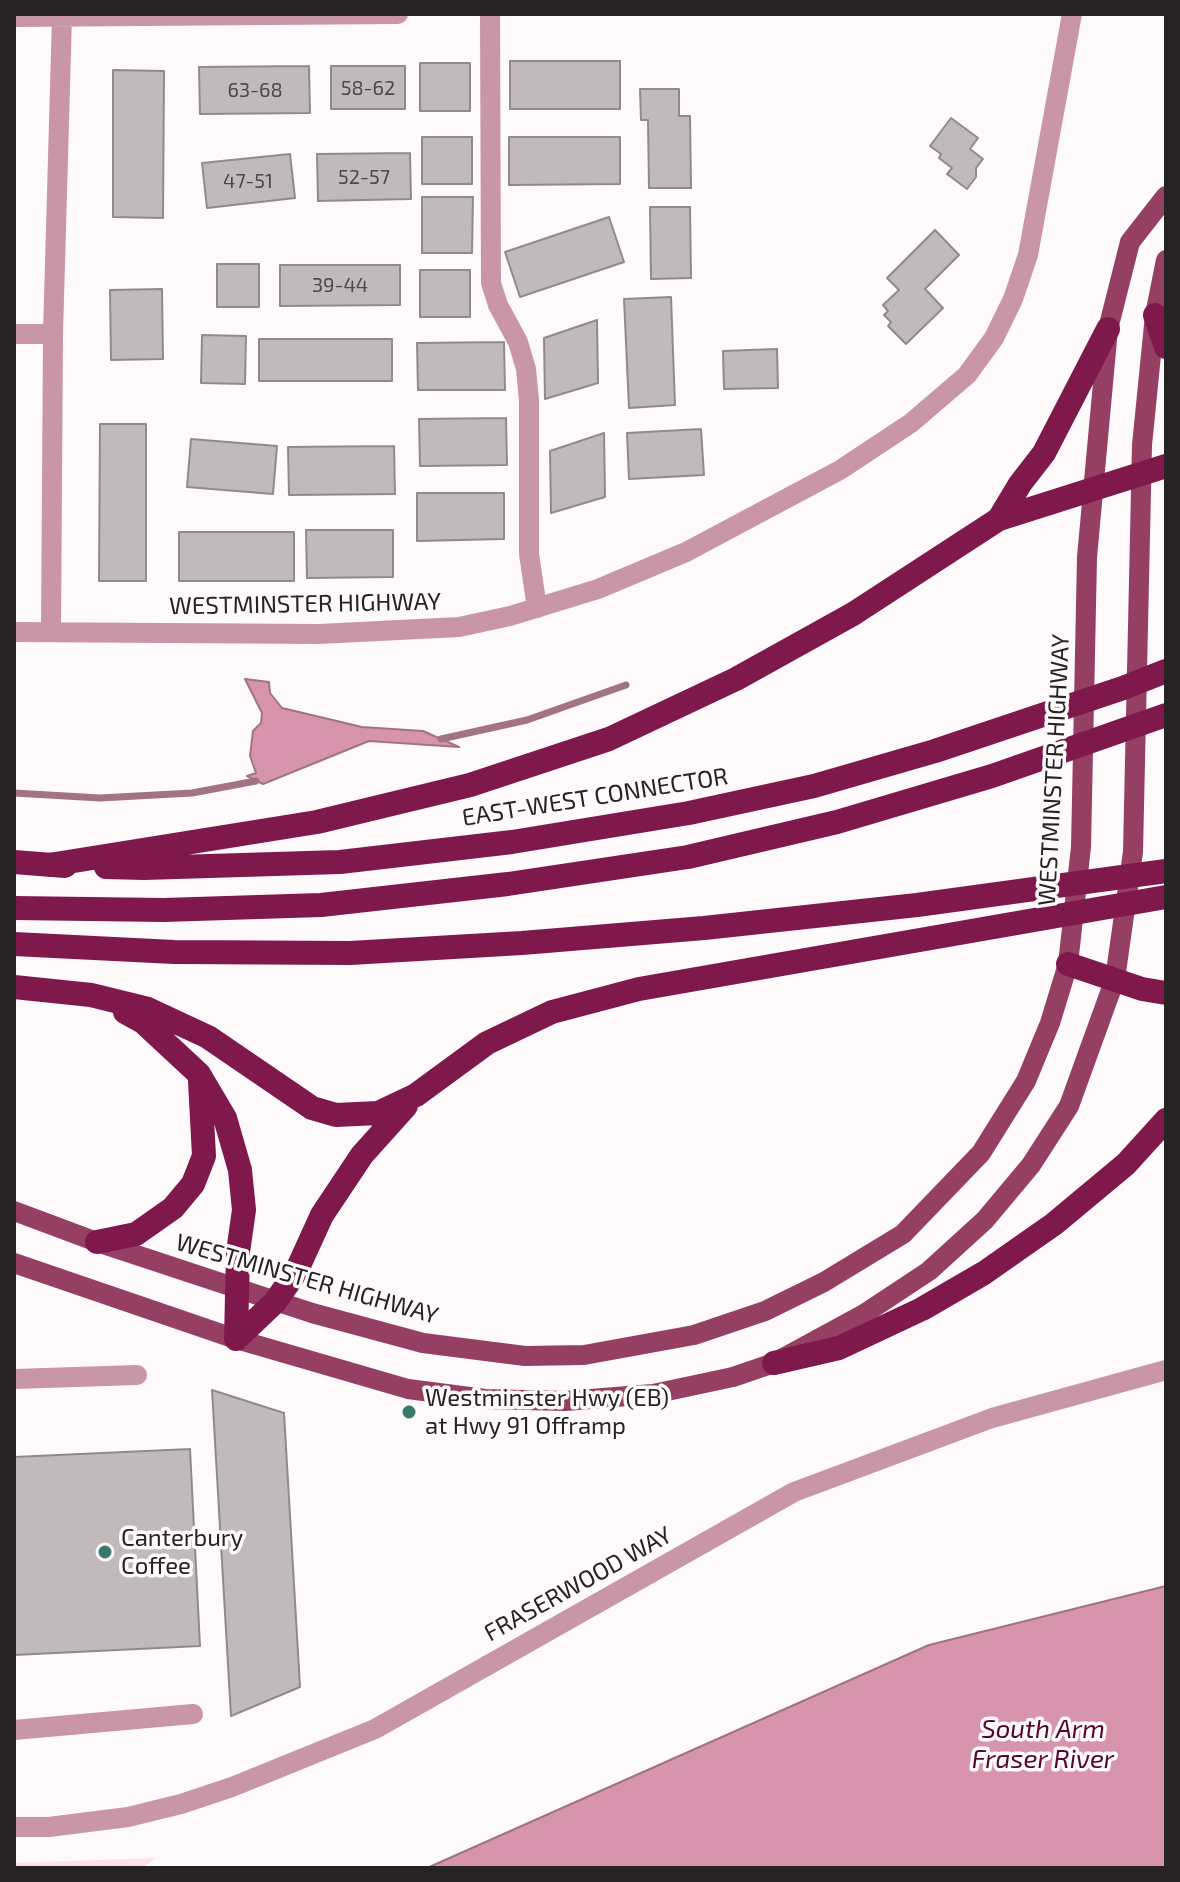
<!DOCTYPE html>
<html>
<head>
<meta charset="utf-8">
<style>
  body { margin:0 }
  #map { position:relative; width:1180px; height:1882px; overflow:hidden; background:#fef9fb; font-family:"Exo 2",sans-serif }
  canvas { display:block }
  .frame { position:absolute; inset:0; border:16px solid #262324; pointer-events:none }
</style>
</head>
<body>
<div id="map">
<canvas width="1180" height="1882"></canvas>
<div class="frame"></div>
</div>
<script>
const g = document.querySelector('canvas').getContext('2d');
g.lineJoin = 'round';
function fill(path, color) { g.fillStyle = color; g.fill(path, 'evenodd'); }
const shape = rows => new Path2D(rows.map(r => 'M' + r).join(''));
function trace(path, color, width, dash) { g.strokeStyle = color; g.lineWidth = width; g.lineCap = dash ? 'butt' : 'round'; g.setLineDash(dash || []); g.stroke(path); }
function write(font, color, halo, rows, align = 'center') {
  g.font = font + ' "Exo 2",sans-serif'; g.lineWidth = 7; g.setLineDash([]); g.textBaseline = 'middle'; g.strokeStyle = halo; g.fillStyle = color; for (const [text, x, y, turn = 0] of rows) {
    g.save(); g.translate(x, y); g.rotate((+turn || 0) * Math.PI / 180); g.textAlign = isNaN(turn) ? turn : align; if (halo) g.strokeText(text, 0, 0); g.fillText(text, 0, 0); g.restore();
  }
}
fill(shape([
  [156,1858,142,1868,14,1868,14,1863]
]), '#fee1ea');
const water = shape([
  [245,679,269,682,270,693,282,708,362,727,423,731,459,747,369,741,263,784,247,776,256,773,250,756,253,731,261,723,262,713,245,679],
  [1166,1586,1166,1868,427,1868,929,1645,1166,1586]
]);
fill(water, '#d695ac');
trace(water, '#a17383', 2);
trace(shape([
  [441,739,527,720,626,685],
  [14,793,100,798,192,793,256,781]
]), '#a17383', 7);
const building = shape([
  [510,61,620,61,620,109,510,109,510,61],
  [420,63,470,63,470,111,420,111,420,63],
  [309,66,310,113,200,114,199,67,309,66],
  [331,66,405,66,405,109,331,109,331,66],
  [113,70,164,71,163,218,113,217,113,70],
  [640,89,679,89,679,116,690,116,691,188,649,188,648,120,641,120,640,89],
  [951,118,978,138,970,149,983,159,976,168,976,177,967,189,947,174,952,168,939,158,941,154,930,146,951,118],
  [422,137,472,137,472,184,422,184,422,137],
  [509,137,620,137,620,184,509,185,509,137],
  [410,153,411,199,318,201,317,154,410,153],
  [290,154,295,198,207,208,202,163,290,154],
  [422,197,473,197,472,253,422,253,422,197],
  [650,207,690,207,691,278,651,279,650,207],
  [609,217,624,262,520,297,505,252,609,217],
  [935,230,959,255,925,289,943,308,906,344,888,326,891,322,884,315,888,311,883,305,899,290,887,278,935,230],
  [217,264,259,264,259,307,217,307,217,264],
  [280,265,400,265,400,305,280,306,280,265],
  [420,270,470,270,470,317,420,317,420,270],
  [162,289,163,359,111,360,110,290,162,289],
  [671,297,675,405,629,408,624,299,671,297],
  [597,320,598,383,545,399,544,338,597,320],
  [202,335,246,336,245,384,201,383,202,335],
  [259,339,392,339,392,381,259,381,259,339],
  [504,342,505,390,418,390,417,343,504,342],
  [777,349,778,388,724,389,723,351,777,349],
  [506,418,507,465,420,466,419,419,506,418],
  [100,424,146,424,146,581,99,581,100,424],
  [701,429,704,475,629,479,627,433,701,429],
  [604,433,605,497,551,513,550,451,604,433],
  [191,439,277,446,273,494,187,487,191,439],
  [394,446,395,494,289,495,288,447,394,446],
  [417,493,504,493,504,539,417,541,417,493],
  [306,530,393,530,393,577,307,578,306,530],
  [179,532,294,532,294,581,179,581,179,532],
  [212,1390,284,1413,300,1687,231,1716,212,1390],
  [190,1449,200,1646,14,1655,14,1457,190,1449]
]);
fill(building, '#c2b9bc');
trace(building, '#91898b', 2);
trace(shape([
  [490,14,491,283,498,305,518,342,526,369,529,400,529,554,537,608],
  [14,17,398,14],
  [14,334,53,334],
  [14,632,319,634,459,627,510,616,598,589,686,552,840,470,911,423,967,375,994,338,1013,299,1028,255,1072,14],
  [51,632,53,334,62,17],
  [14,1379,137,1375],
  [14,1730,193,1714],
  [14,1827,49,1827,128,1817,181,1804,232,1787,375,1729,794,1492,992,1418,1166,1370]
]), '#c896a7', 20);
trace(shape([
  [14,1211,97,1242,312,1313,423,1343,525,1356,584,1355,694,1335,765,1311,824,1282,903,1234,981,1153,1026,1081,1050,1023,1068,964,1081,847,1087,557,1108,329,1130,242,1166,196],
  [14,1263,236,1339,408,1389,485,1399,565,1401,653,1394,733,1377,774,1363,864,1314,929,1271,985,1220,1031,1165,1069,1106,1115,979,1133,852,1142,445,1155,315,1166,260]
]), '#953f63', 20);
trace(shape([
  [1155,315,1166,347],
  [999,519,1020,484,1044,453,1108,329],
  [14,862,65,866],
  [49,865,317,822,470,785,609,739,736,679,853,614,999,519,1166,466],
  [106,867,144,868,340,862,512,842,689,813,814,786,935,751,1123,688,1166,671],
  [14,908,164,910,321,905,508,884,688,857,837,822,992,776,1166,715],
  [14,944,174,952,350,953,522,943,704,928,917,905,1166,871],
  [1068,964,1142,989,1166,993],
  [14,987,91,995,148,1009,208,1037,312,1108,336,1115,378,1113,416,1095,487,1043,552,1012,639,989,1166,897],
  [125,1012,143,1022,199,1074,225,1118,240,1170,244,1210,238,1252,236,1339],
  [97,1242,136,1234,173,1208,193,1184,204,1156,200,1081],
  [236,1339,275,1302,296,1272,322,1215,362,1155,406,1106],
  [774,1363,839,1348,922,1309,984,1273,1054,1224,1126,1164,1166,1120]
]), '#80194b', 24);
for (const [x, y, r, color] of [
  [409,1412,8,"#37796a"],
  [105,1552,8,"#37796a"]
]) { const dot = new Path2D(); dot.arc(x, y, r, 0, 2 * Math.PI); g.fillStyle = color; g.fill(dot); trace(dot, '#fef9fb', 3); }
write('20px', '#4d484a', null, [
  ["58-62",368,88],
  ["63-68",255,90],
  ["52-57",364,177],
  ["47-51",248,181],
  ["39-44",340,285]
]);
write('24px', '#262324', '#fef9fb', [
  ["WESTMINSTER HIGHWAY",305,604,-1],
  ["WESTMINSTER HIGHWAY",1054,770,-87],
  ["EAST-WEST CONNECTOR",595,797,-9],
  ["WESTMINSTER HIGHWAY",307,1279,16],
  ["FRASERWOOD WAY",578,1584,-29]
]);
write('24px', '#262324', '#fef9fb', [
  ["Westminster Hwy (EB)",425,1398],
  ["at Hwy 91 Offramp",425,1426],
  ["Canterbury",121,1538],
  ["Coffee",121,1566]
], 'left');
write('italic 26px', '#54062e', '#fef9fb', [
  ["South Arm",1043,1729],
  ["Fraser River",1043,1759]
]);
</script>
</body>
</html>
